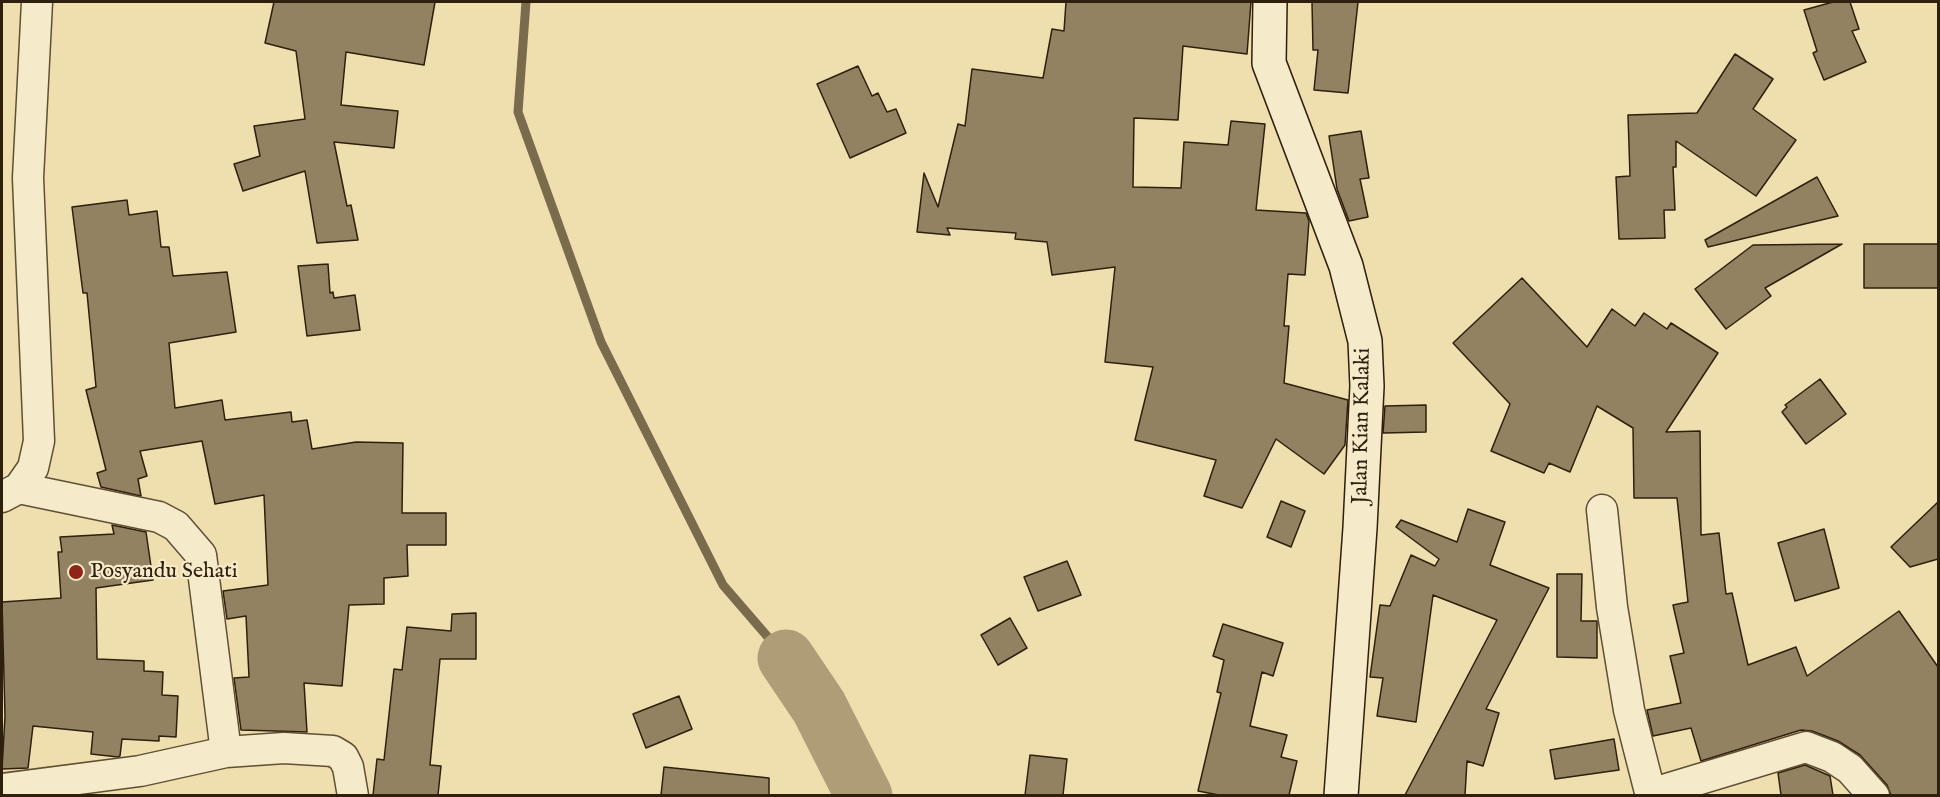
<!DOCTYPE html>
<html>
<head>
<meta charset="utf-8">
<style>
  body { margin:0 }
  #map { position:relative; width:1940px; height:797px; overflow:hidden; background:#efdeae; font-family:"IM FELL English",serif }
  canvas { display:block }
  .frame { position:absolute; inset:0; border:3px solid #2f1f0d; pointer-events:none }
</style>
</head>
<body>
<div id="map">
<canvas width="1940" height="797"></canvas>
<div class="frame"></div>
</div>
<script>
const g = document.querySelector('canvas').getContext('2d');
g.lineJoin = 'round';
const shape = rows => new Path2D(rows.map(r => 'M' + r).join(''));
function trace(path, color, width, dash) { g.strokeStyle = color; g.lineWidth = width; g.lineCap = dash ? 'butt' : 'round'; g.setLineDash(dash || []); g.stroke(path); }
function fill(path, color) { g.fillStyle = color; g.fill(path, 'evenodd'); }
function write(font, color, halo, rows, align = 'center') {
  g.font = font + ' "IM FELL English",serif'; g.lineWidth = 4.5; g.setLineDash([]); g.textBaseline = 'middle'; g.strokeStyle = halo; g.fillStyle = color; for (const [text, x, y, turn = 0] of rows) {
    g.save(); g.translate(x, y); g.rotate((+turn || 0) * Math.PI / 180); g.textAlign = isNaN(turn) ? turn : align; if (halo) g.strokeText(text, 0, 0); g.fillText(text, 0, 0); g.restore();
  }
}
trace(shape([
  [526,2,518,112,601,342,723,585,786,658]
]), '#7b6b4d', 9);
trace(shape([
  [786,658,819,707,864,796]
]), '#ae9d77', 57);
const building = shape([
  [274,2,435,2,424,65,346,52,341,105,398,111,394,148,334,142,347,206,351,205,358,240,317,243,305,171,243,191,234,164,260,156,254,126,305,119,296,51,265,43,274,2],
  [1066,2,1251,2,1247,54,1183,46,1178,120,1134,118,1133,187,1181,188,1184,142,1228,145,1231,121,1265,124,1256,210,1306,213,1309,221,1305,275,1288,274,1284,326,1289,326,1284,383,1348,400,1345,445,1324,474,1276,439,1242,508,1204,496,1216,460,1135,440,1153,367,1105,362,1115,267,1052,275,1047,242,1015,239,1016,233,947,228,950,235,917,232,924,173,938,207,958,124,965,126,972,69,1043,78,1052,29,1064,31,1066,2],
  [1312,2,1358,2,1348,93,1314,90,1318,50,1313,50,1312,2],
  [1833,2,1850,2,1859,29,1852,31,1866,62,1824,80,1813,53,1817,51,1804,10,1833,2],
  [1735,54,1773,79,1753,109,1796,140,1756,196,1676,141,1676,167,1673,167,1675,210,1664,210,1665,238,1619,239,1616,177,1630,176,1628,115,1697,113,1735,54],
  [858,66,872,96,878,93,887,112,896,109,906,133,850,158,817,84,858,66],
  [1361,131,1369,178,1360,179,1368,217,1349,221,1337,189,1329,136,1361,131],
  [1817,177,1838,216,1708,247,1705,240,1817,177],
  [127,200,129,215,157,211,161,247,169,247,173,276,227,272,236,332,169,343,175,408,222,400,225,420,291,412,292,422,307,420,312,449,356,442,403,443,402,513,446,513,446,545,407,545,408,576,384,578,384,604,349,605,342,686,304,683,307,732,241,730,234,678,249,677,246,616,227,619,223,591,268,585,264,495,215,504,202,441,140,451,147,476,138,479,141,496,101,487,97,473,106,470,86,390,96,387,87,293,83,293,72,207,127,200],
  [1842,244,1765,288,1771,296,1726,329,1695,289,1753,245,1842,244],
  [1864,244,1938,244,1938,288,1864,288,1864,244],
  [328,264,330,293,333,292,334,298,355,295,360,330,307,336,298,266,328,264],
  [1522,278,1587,347,1612,309,1635,326,1644,313,1667,329,1671,323,1718,353,1666,432,1700,431,1701,535,1719,533,1726,594,1732,593,1748,665,1796,647,1807,676,1899,611,1938,667,1938,795,1891,795,1887,785,1860,755,1838,741,1812,731,1801,730,1701,761,1691,728,1653,736,1647,710,1681,703,1670,656,1684,653,1673,605,1688,602,1677,498,1634,498,1633,428,1597,406,1570,472,1549,463,1544,473,1491,451,1510,404,1453,343,1522,278],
  [1820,379,1846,414,1806,444,1782,412,1787,407,1785,405,1820,379],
  [1426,405,1426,432,1383,433,1385,406,1426,405],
  [1281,501,1305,511,1291,547,1267,537,1281,501],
  [1938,502,1938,559,1910,567,1891,547,1938,502],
  [1468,509,1505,522,1490,565,1549,588,1486,709,1499,713,1483,766,1467,761,1465,795,1405,795,1497,620,1433,595,1416,722,1377,716,1383,678,1370,677,1380,605,1390,606,1411,555,1435,566,1439,559,1396,527,1401,520,1457,542,1468,509],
  [112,525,146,532,153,580,96,588,97,659,144,661,144,671,163,672,162,695,178,696,176,737,159,736,159,741,122,739,120,756,118,757,91,754,93,732,33,726,28,768,2,769,5,716,2,602,61,598,58,552,62,552,60,537,114,534,112,525],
  [1824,529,1839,588,1795,601,1778,543,1824,529],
  [1067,561,1081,595,1038,611,1024,577,1067,561],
  [1557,574,1582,574,1581,621,1597,621,1597,658,1557,657,1557,574],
  [476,613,476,659,440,659,430,765,441,766,438,795,373,795,377,759,384,760,394,669,402,670,407,627,451,631,452,614,476,613],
  [1010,618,1027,648,998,665,981,635,1010,618],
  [1223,624,1283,643,1273,676,1262,672,1250,726,1287,735,1281,757,1297,761,1289,795,1219,795,1198,791,1221,693,1217,692,1224,660,1213,656,1223,624],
  [679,696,692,729,646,748,633,714,679,696],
  [1614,739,1619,770,1555,779,1550,750,1614,739],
  [1030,755,1067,759,1063,795,1025,795,1030,755],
  [1805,765,1830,776,1833,795,1781,795,1778,773,1805,765],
  [664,767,769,778,769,795,661,795,664,767]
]);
fill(building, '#938261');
trace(building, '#2f1f0d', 1.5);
const street = shape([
  [19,488,159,517,176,526,201,555,226,752],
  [2,497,19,488,33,468,39,441,28,178,37,2],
  [1602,510,1612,607,1629,710,1651,796],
  [2,789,140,771,226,752,284,748,333,751,343,757,348,767,353,796],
  [1650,794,1806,747,1832,757,1850,769,1874,796]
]);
const secondary = shape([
  [1270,2,1269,63,1346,266,1365,341,1367,386,1360,528,1341,796]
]);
trace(street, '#5f4f35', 33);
trace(secondary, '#2f1f0d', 36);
trace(street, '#f5eaca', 30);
trace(secondary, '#f5eaca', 33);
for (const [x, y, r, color] of [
  [76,572,8,"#8f2418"]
]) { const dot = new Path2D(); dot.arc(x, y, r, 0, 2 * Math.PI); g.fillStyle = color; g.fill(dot); trace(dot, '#f5eaca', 2); }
write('22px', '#2f1f0d', '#f5eaca', [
  ["Jalan Kian Kalaki",1363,426,-89]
]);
write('22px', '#2f1f0d', '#f5eaca', [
  ["Posyandu Sehati",90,572]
], 'left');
</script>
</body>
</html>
